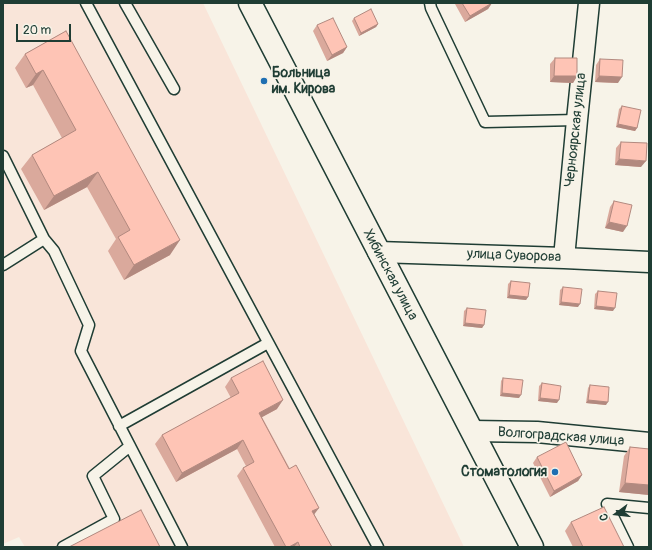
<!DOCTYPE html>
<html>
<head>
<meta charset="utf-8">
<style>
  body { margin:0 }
  #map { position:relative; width:652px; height:550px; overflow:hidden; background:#f7f3e8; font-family:Pangolin,sans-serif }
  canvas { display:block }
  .frame { position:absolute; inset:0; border:4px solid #1f3d34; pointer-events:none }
  .north { position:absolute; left:596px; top:494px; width:40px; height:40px; -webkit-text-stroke:3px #f7f3e8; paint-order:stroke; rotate:255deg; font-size:11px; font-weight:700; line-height:16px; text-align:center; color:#1f3d34 }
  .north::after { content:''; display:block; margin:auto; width:14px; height:18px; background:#1f3d34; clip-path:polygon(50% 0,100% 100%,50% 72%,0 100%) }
  .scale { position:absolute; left:16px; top:24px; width:55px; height:18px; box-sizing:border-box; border:2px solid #1f3d34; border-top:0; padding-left:5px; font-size:12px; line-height:14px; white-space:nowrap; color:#1f3d34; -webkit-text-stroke:3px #f7f3e8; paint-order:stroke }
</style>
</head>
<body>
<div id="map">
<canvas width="652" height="550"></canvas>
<div class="frame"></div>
<div class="north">С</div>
<div class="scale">20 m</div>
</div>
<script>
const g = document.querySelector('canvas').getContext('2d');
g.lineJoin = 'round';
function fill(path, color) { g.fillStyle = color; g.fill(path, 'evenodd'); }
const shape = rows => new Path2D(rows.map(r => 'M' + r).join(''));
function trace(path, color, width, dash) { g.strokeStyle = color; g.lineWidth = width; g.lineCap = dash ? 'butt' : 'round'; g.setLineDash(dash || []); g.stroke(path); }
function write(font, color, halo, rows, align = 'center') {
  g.font = font + ' Pangolin,sans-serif'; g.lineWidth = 3.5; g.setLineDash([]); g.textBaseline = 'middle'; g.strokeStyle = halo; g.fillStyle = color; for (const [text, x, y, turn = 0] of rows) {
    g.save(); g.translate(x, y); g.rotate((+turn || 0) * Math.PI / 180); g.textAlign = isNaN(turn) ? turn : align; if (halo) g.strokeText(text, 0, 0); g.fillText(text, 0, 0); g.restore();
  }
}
fill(shape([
  [3,3,203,3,464,547,25,547,19,537,3,544]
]), '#f9e5d9');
const lane = shape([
  [86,3,378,547],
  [125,3,174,89],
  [430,3,431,8,485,122,577,120],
  [3,156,44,239,54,251,89,325,81,351,182,547],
  [3,265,44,239],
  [119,426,268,343],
  [63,547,114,519,93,476,130,446],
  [628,547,607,504,649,508]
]);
const street = shape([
  [378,252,564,258,649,262],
  [564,258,577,120,589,3],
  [472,431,537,432,649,443]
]);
const secondary = shape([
  [250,3,532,547]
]);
trace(lane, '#1f3d34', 13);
trace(street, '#1f3d34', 23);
trace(secondary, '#1f3d34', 25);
trace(lane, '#f7f3e8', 10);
trace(street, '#f7f3e8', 20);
trace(secondary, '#f7f3e8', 22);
fill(shape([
  [455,3,492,3,488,9,465,22,455,4],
  [354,18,378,24,376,27,359,36,352,21],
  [317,25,347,47,343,53,327,61,313,31],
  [66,31,170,255,124,280,108,251,116,239,87,187,44,210,21,169,32,155,62,138,33,85,26,88,15,68,25,54],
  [555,58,577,76,573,83,550,82,550,64],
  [600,59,618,83,595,82,596,65],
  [622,106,637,128,635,131,616,127,619,109],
  [621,142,641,167,615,165,616,148],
  [614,201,623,232,605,228,610,207],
  [511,281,528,297,526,300,507,298,508,284],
  [563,287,578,307,559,305,560,290],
  [598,291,613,311,594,309,595,294],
  [467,308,484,325,482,328,463,326,464,311],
  [231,378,277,409,262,417,332,547,275,547,237,476,243,468,246,466,237,449,176,482,155,444,162,435,231,398,225,387],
  [503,378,519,398,500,396,501,381],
  [542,383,557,403,538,401,539,386],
  [590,385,606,405,586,403,588,388],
  [630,447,649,449,649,495,619,492,624,456],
  [537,457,582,475,578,481,550,497,533,463],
  [571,522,624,547,573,547,565,531]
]), '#daa99c');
fill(shape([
  [492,3,488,9,465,22,470,16],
  [378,24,376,27,359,36,361,33],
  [347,47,343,53,327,61,332,55],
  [43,70,33,85,26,88,36,74],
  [554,76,577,76,573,83,550,82],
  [599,76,622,77,618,83,595,82],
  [618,124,637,128,635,131,616,127],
  [619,159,646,161,641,167,615,165],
  [98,172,87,187,44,210,54,196],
  [609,222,627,226,623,232,605,228],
  [180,240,170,255,124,280,134,265],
  [509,295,528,297,526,300,507,298],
  [561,302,580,304,578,307,559,305],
  [596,306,615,308,613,311,594,309],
  [465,323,484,325,482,328,463,326],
  [502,393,521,395,519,398,500,396],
  [540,398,559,400,557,403,538,401],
  [283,400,277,409,253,422,259,413],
  [588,400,608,402,606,405,586,403],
  [243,440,237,449,176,482,182,473],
  [582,475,578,481,550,497,554,491],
  [625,483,649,485,649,495,619,492],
  [319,508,313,516,312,511],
  [298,542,294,547,289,547]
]), '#b2897f');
const building = shape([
  [462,3,492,3,470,16,462,3],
  [371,9,378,24,361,33,354,18,371,9],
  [333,18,347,47,332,55,317,25,333,18],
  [66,31,180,240,134,265,118,237,130,230,98,172,54,196,32,155,76,130,43,70,36,74,25,54,66,31],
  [555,58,577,58,577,76,554,76,555,58],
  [600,59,623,60,622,77,599,76,600,59],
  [622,106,641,110,637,128,618,124,622,106],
  [621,142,647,143,646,161,619,159,621,142],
  [614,201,632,205,627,226,609,222,614,201],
  [511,281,530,283,528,297,509,295,511,281],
  [563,287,582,289,580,304,561,302,563,287],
  [598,291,617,293,615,308,596,306,598,291],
  [467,308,486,310,484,325,465,323,467,308],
  [263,361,283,400,259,413,289,469,296,465,319,508,312,511,332,547,300,547,298,542,289,547,286,547,243,468,254,462,243,440,182,473,162,435,239,393,231,378,263,361],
  [503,378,523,380,521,395,502,393,503,378],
  [542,383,561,386,559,400,540,398,542,383],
  [590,385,609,387,608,402,588,400,590,385],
  [566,442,582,475,554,491,537,457,566,442],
  [630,447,649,449,649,485,625,483,630,447],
  [604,507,624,547,583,547,571,522,604,507],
  [141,510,160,547,69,547,141,510]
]);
fill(building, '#fec4b5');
trace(building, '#b2897f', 1);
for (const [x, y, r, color] of [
  [264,81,4,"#1f6fb2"],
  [555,472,4,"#1f6fb2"]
]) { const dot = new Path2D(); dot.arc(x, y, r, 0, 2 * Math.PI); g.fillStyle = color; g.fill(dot); trace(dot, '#f7f3e8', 1.5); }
write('bold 14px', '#1f3d34', '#f7f3e8', [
  ["Больница",272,73],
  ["им. Кирова",272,89],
  ["Стоматология",547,472,"right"]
], 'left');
write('14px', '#1f3d34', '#f7f3e8', [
  ["Черноярская улица",576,130,-84],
  ["улица Суворова",514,256,2],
  ["Хибинская улица",390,275,62],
  ["Волгоградская улица",561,437,4]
]);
</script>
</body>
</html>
